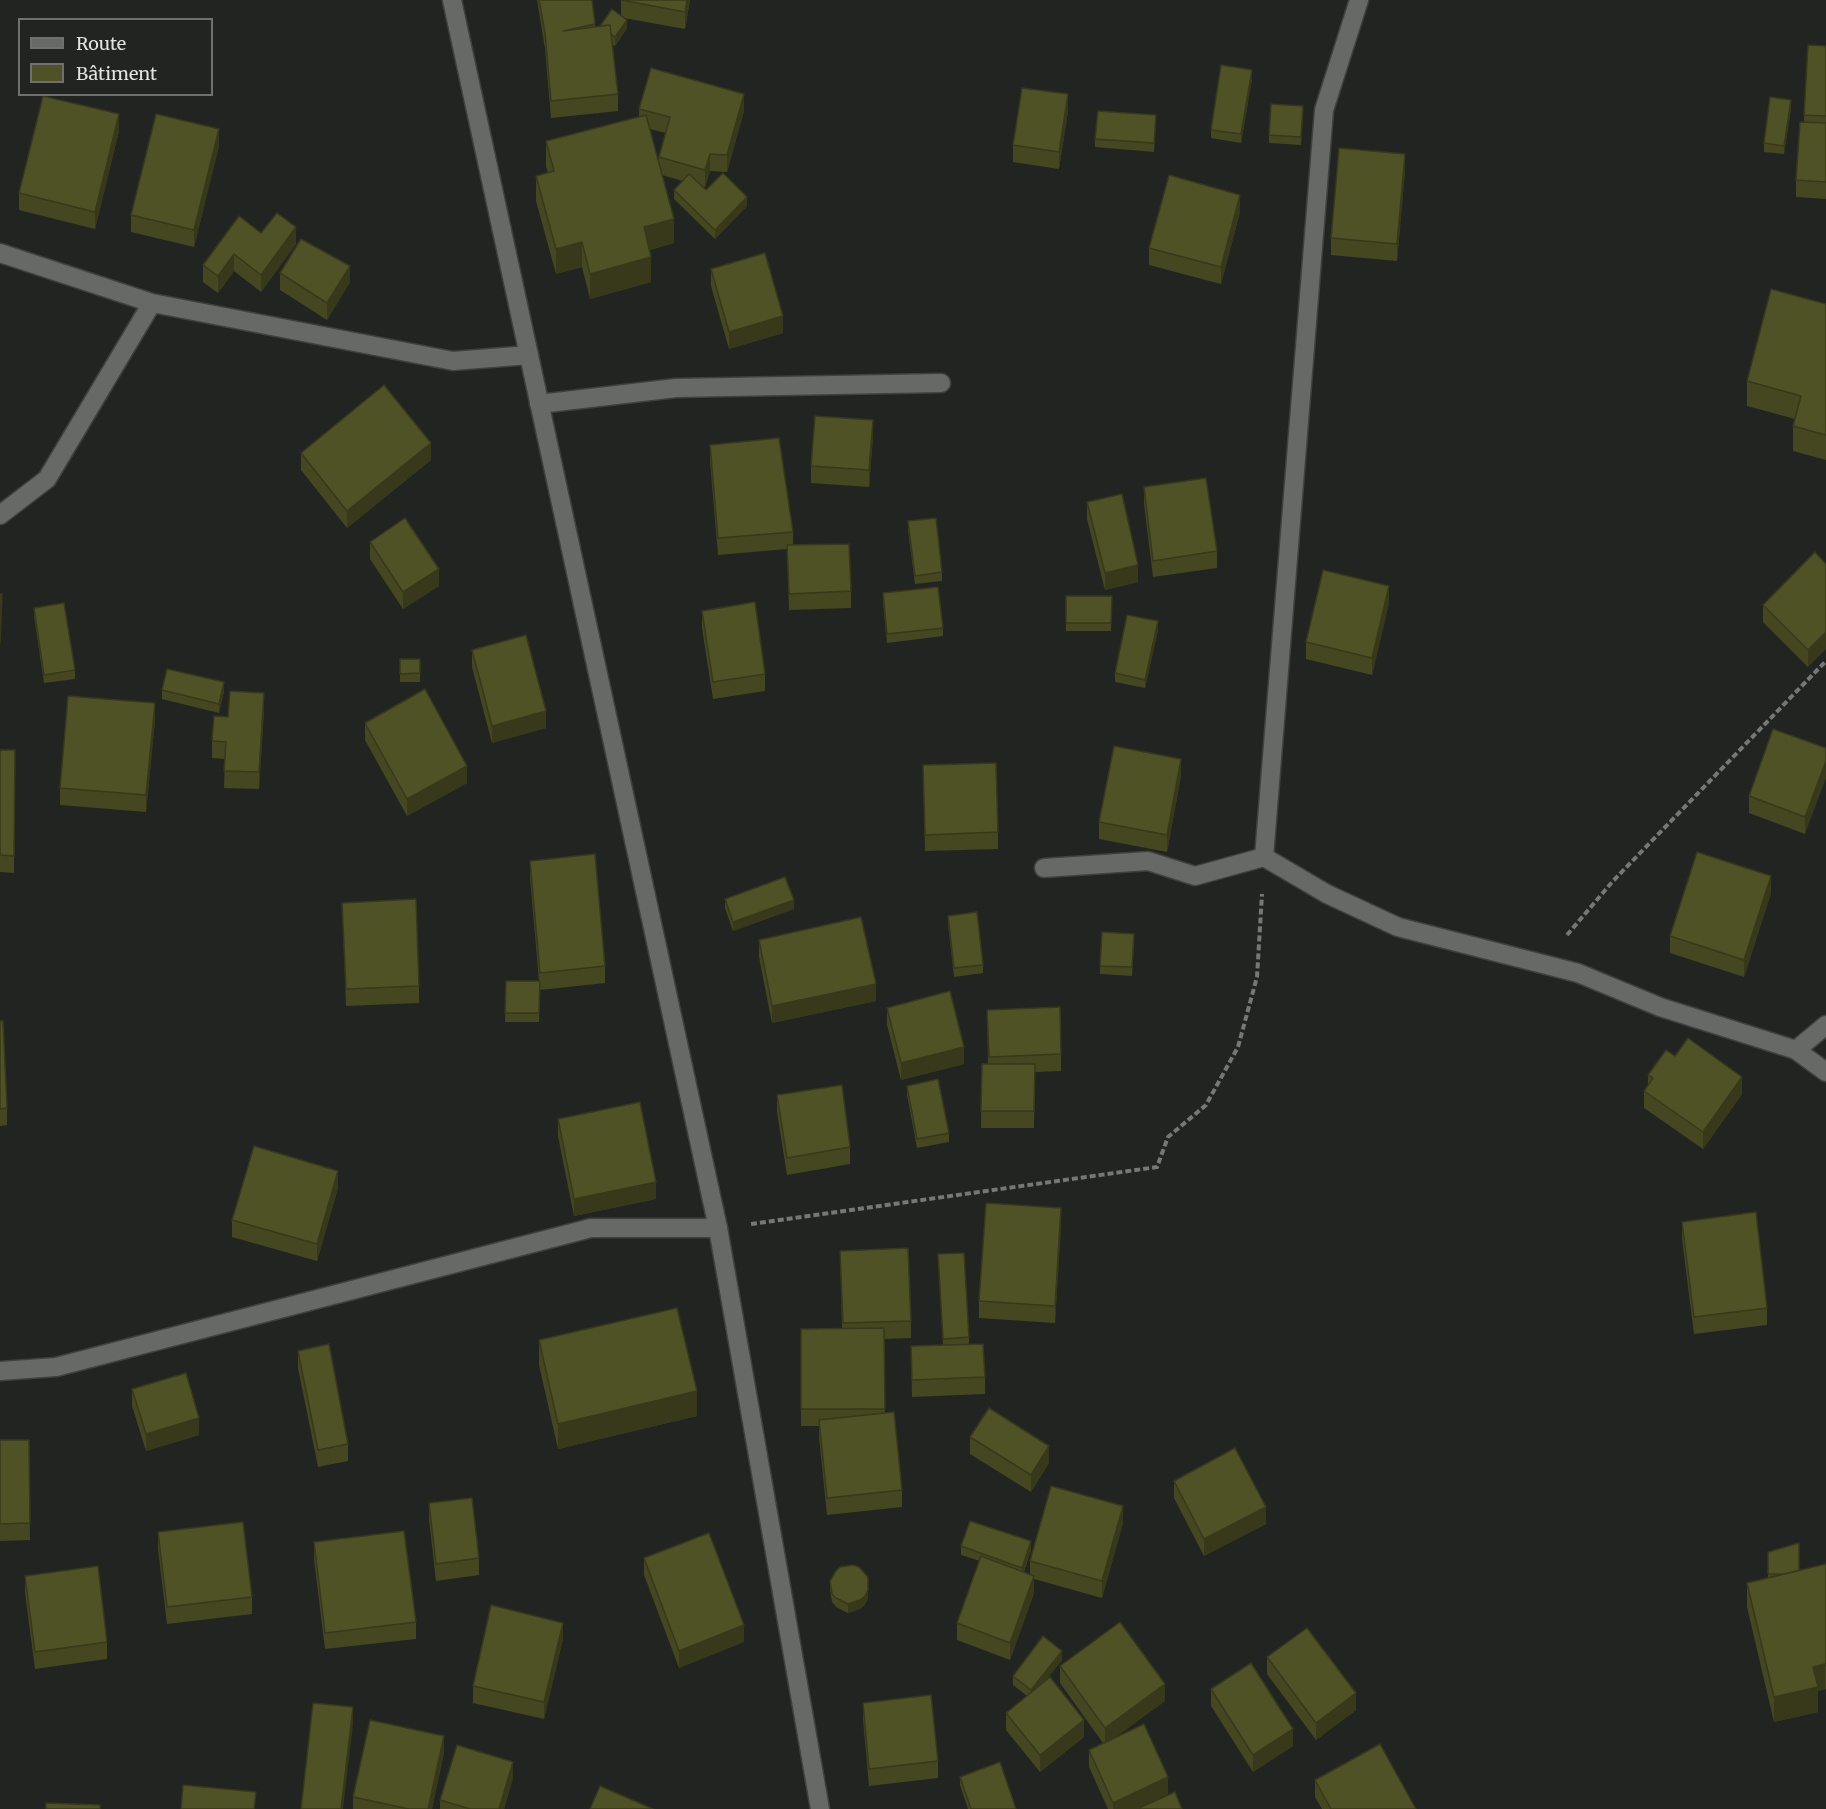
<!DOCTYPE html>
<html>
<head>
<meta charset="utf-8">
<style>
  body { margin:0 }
  #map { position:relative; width:1826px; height:1809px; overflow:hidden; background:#222422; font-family:Merriweather,serif }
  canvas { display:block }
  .legend { position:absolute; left:18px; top:18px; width:195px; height:78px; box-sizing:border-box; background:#222422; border:2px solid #6f706f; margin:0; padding:8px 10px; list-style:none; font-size:18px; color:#e2e3e2 }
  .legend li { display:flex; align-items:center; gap:12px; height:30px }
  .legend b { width:30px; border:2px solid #6f706f }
</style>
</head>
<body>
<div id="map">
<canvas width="1826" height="1809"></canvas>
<ul class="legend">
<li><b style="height:8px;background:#666966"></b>Route</li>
<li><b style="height:16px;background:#4f5225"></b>Bâtiment</li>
</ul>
</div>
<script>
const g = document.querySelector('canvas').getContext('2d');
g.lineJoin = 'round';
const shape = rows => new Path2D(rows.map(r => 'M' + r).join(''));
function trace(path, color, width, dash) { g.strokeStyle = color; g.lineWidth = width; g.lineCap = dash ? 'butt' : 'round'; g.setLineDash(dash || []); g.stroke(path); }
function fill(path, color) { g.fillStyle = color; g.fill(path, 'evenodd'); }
const street = shape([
  [0,253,152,303,453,361,529,355],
  [539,404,676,388,941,383],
  [0,515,47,479,152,303],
  [1264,857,1324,110,1359,0],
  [1044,868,1148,861,1195,876,1264,857,1327,894,1398,927,1578,973,1660,1007,1796,1050],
  [1826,1025,1796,1050,1826,1072],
  [0,1371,56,1367,591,1228,718,1228]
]);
const secondary = shape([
  [452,0,718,1228,820,1809]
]);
trace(street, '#3f403f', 21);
trace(secondary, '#3f403f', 21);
trace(shape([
  [1567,935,1613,881,1826,661],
  [751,1224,1157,1167,1168,1137,1206,1105,1238,1047,1257,977,1262,894]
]), '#767776', 4, [6, 3]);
trace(street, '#666966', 18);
trace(secondary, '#666966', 18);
fill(shape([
  [537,0,592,0,595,27,600,27,621,15,621,0,690,0,685,29,624,18,627,28,615,46,612,44,618,94,618,111,551,118,545,49],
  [1826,46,1826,199,1796,197,1796,180,1804,122,1804,115],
  [1252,79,1241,143,1211,138,1211,130],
  [639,109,744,111,727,172,710,171,705,187,702,186,706,190,747,206,715,239,674,199,674,190,683,181,662,175,674,243,650,250,651,282,590,299,582,267,556,274,536,201,536,176,548,173,546,166,546,141,639,117],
  [650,129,666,133,659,157,659,164],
  [1791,109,1784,154,1764,152,1764,143],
  [1068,111,1059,169,1013,162,1013,145],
  [1303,115,1301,145,1269,143,1269,135],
  [1156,124,1154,152,1095,147,1095,139],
  [119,131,95,229,19,210,19,193],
  [219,146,194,247,131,232,131,215],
  [1405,171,1397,261,1331,255,1331,238],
  [1240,212,1221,284,1149,265,1149,248],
  [261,233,296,244,261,292,234,271,218,293,203,282,203,265],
  [711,269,783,333,729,349,711,286],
  [280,273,350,282,327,320,280,290],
  [1826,304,1826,460,1793,451,1793,426,1795,419,1747,406,1747,381],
  [873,437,869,487,811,483,811,466],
  [710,445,793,532,793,545,851,591,851,608,789,610,787,549,718,555,710,462],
  [301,453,431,460,347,528,301,470],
  [1144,487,1217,551,1217,568,1153,577,1144,504],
  [1087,502,1138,582,1105,590,1087,519],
  [908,521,942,572,942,581,915,584,908,530],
  [370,542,439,586,403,609,370,559],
  [1826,564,1808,667,1763,622,1763,605],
  [883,593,943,628,943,636,887,643,883,602],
  [1066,596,1112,596,1111,631,1066,631],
  [1389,603,1372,675,1306,659,1306,642],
  [34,608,75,670,75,679,44,683,34,616],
  [702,611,765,674,765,691,713,699,702,628],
  [1158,630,1145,688,1115,682,1115,673],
  [472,650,546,728,492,743,472,667],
  [400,659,420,659,420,682,400,682],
  [162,690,224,691,219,713,162,699],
  [264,710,259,789,224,788,225,759,212,758,212,741,228,717],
  [155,720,146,812,60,805,60,788],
  [365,723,467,783,407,816,365,740],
  [1826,748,1805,834,1749,813,1749,796],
  [0,750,15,750,14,873,0,872],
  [923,765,998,832,998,849,925,851],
  [1181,776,1167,852,1099,839,1099,822],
  [530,861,605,966,605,983,540,990,539,1022,505,1022,506,981,539,981,530,878],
  [1771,893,1744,977,1670,953,1670,936],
  [725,899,794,909,733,931,725,908],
  [342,903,419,986,419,1003,346,1006],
  [948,916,983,965,983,973,954,977,948,924],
  [759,940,876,1001,772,1023,759,957],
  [1134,942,1132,976,1100,974,1100,966],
  [887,1008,964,1064,901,1080,887,1025],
  [987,1010,1061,1054,1061,1071,1035,1072,1034,1128,981,1128,982,1064,988,1064],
  [0,1021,7,1108,7,1125,0,1126],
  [1675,1056,1742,1094,1703,1149,1644,1108,1644,1091,1648,1085,1648,1075],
  [907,1086,949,1133,949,1142,917,1148,907,1095],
  [777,1095,850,1147,850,1164,787,1175,777,1112],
  [558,1119,656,1199,574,1216,558,1136],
  [338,1188,317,1261,232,1237,232,1220],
  [1682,1222,1767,1308,1767,1325,1694,1334,1682,1239],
  [1061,1225,1055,1323,979,1318,979,1301],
  [840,1251,911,1321,911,1338,884,1339,885,1413,902,1490,902,1507,827,1515,819,1437,819,1426,801,1426,801,1329,842,1329],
  [938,1254,969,1337,969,1344,985,1377,985,1394,912,1397,911,1346,943,1345],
  [539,1340,697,1416,558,1449,539,1365],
  [298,1351,348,1444,348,1461,318,1467,298,1368],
  [132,1389,199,1435,146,1451,132,1406],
  [970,1437,1049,1463,1031,1492,970,1454],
  [0,1440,29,1440,30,1540,0,1541],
  [1174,1481,1266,1524,1204,1556,1174,1498],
  [429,1503,479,1558,479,1575,436,1581,429,1520],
  [1123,1523,1102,1598,1034,1579,1034,1593,1010,1660,957,1640,957,1623,980,1561,961,1555,961,1546,1031,1550,1024,1572,1030,1574,1030,1561],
  [158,1532,252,1597,252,1614,167,1624,158,1549],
  [314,1542,416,1622,416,1639,325,1649,314,1559],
  [1768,1552,1799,1570,1826,1564,1826,1690,1825,1689,1818,1691,1818,1712,1774,1722,1747,1607,1747,1583,1768,1578],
  [644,1558,744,1642,679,1668,644,1575],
  [25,1576,107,1642,107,1659,35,1669,25,1593],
  [830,1581,868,1598,865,1604,860,1609,848,1613,836,1607,832,1602,830,1590],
  [563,1639,544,1719,473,1703,473,1686],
  [1267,1657,1356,1710,1316,1740,1267,1674],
  [1062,1660,1046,1680,1084,1737,1040,1772,1006,1730,1006,1713,1027,1696,1013,1685,1013,1676],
  [1060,1666,1165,1701,1114,1738,1168,1794,1136,1809,1108,1809,1089,1767,1089,1750,1103,1743,1060,1683],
  [1211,1689,1293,1746,1253,1772,1211,1706],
  [863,1703,938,1761,938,1778,869,1786,863,1720],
  [444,1753,432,1809,353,1809,353,1797],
  [960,1777,1016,1809,968,1809,960,1785],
  [513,1778,504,1809,440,1809,440,1800],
  [1315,1780,1416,1809,1322,1809,1315,1797]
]), '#444720');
fill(shape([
  [687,0,690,0,685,29,685,12],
  [627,20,627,28,615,46,615,37],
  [1252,70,1252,79,1241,143,1241,134],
  [744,94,744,111,727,172,727,155],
  [1068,94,1068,111,1059,169,1059,152],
  [1791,100,1791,109,1784,154,1784,146],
  [119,114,119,131,95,229,95,212],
  [219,129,219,146,194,247,194,230],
  [710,154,710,171,705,187,705,170],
  [1405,154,1405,171,1397,261,1397,244],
  [1240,195,1240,212,1221,284,1221,267],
  [747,197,747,206,715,239,715,230],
  [674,219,674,243,644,251,644,227],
  [296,227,296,244,261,292,261,275],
  [582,242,582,267,556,274,556,249],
  [234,254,234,271,218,293,218,276],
  [651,257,651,282,590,299,590,274],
  [350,266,350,282,327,320,327,303],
  [783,316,783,333,729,349,729,332],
  [873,420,873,437,869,487,869,470],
  [431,443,431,460,347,528,347,511],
  [1138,565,1138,582,1105,590,1105,573],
  [439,569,439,586,403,609,403,592],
  [1389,586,1389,603,1372,675,1372,658],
  [1158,621,1158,630,1145,688,1145,680],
  [1826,632,1826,649,1808,667,1808,650],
  [224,682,224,691,219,713,219,704],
  [264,693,264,710,259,789,259,772],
  [155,703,155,720,146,812,146,795],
  [546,711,546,728,492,743,492,726],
  [1181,759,1181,776,1167,852,1167,835],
  [1826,761,1826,778,1805,834,1805,817],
  [467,766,467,783,407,816,407,799],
  [1771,876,1771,893,1744,977,1744,960],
  [794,900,794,909,733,931,733,922],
  [876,984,876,1001,772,1023,772,1006],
  [964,1047,964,1064,901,1080,901,1063],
  [1742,1077,1742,1094,1703,1149,1703,1132],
  [338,1171,338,1188,317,1261,317,1244],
  [656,1182,656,1199,574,1216,574,1199],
  [1061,1208,1061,1225,1055,1323,1055,1306],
  [697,1391,697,1416,558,1449,558,1424],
  [199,1418,199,1435,146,1451,146,1434],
  [1049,1446,1049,1463,1031,1492,1031,1475],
  [1123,1506,1123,1523,1102,1598,1102,1581],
  [1266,1507,1266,1524,1204,1556,1204,1539],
  [1031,1541,1031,1550,1022,1576,1022,1568],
  [1034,1576,1034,1593,1010,1660,1010,1643],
  [868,1590,868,1598,865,1604,860,1609,848,1613,848,1604],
  [563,1623,563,1639,544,1719,544,1702],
  [744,1625,744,1642,679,1668,679,1651],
  [1062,1651,1062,1660,1031,1699,1031,1690],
  [1825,1664,1825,1689,1818,1691,1818,1712,1774,1722,1774,1697,1813,1667],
  [1165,1684,1165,1701,1105,1745,1105,1728],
  [1356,1693,1356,1710,1316,1740,1316,1723],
  [353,1707,353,1724,343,1809,341,1809],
  [1084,1720,1084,1737,1040,1772,1040,1755],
  [1293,1729,1293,1746,1253,1772,1253,1755],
  [444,1736,444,1753,432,1809,428,1809],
  [513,1762,513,1778,504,1809,499,1809],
  [1168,1777,1168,1794,1136,1809,1113,1809,1113,1803]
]), '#37391a');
const building = shape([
  [539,0,592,0,595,24,563,31,610,25,618,94,551,101,545,33,539,0],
  [621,0,687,0,685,12,621,0],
  [612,9,627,20,615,37,611,34,610,25,600,26,612,9],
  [1808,45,1826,46,1826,116,1804,115,1808,45],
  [1221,65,1252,70,1241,134,1211,130,1221,65],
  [651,68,744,94,727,155,710,154,705,170,659,157,670,117,639,109,651,68],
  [1022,88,1068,94,1059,152,1013,145,1022,88],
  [43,96,119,114,95,212,19,193,43,96],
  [1770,97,1791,100,1784,146,1764,143,1770,97],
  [1271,104,1303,106,1301,137,1269,135,1271,104],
  [1098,111,1156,115,1154,143,1095,139,1098,111],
  [156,114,219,129,194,230,131,215,156,114],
  [646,115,674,219,644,227,651,257,590,274,582,242,556,249,536,176,554,171,546,141,646,115],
  [1800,122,1826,123,1826,182,1796,180,1800,122],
  [1339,148,1405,154,1397,244,1331,238,1339,148],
  [723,173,747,197,715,230,674,190,689,174,706,190,723,173],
  [1169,175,1240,195,1221,267,1149,248,1169,175],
  [277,213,296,227,261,275,234,254,218,276,203,265,239,216,261,233,277,213],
  [301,239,350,266,327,303,280,273,301,239],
  [765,253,783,316,729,332,711,269,765,253],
  [1771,289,1826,304,1826,435,1793,426,1801,396,1747,381,1771,289],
  [384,385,431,443,347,511,301,453,384,385],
  [815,416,873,420,869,470,811,466,815,416],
  [779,438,793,532,718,538,710,445,779,438],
  [1206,478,1217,551,1153,561,1144,487,1206,478],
  [1122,494,1138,565,1105,573,1087,502,1122,494],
  [405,518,439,569,403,592,370,542,405,518],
  [936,518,942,572,915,576,908,521,936,518],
  [849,544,851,591,789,594,787,545,849,544],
  [1815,552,1826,564,1826,632,1808,650,1763,605,1815,552],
  [1323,570,1389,586,1372,658,1306,642,1323,570],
  [938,587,943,628,887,634,883,593,938,587],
  [0,594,2,594,0,643,0,594],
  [1066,596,1112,596,1111,623,1066,623,1066,596],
  [755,602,765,674,713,682,702,611,755,602],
  [64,603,75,670,44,675,34,608,64,603],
  [1127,615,1158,621,1145,680,1115,673,1127,615],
  [526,635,546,711,492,726,472,650,526,635],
  [400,659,420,659,420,673,400,674,400,659],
  [167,669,224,682,219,704,162,690,167,669],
  [425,689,467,766,407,799,365,723,425,689],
  [230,691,264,693,259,772,224,771,226,742,212,741,214,716,228,717,230,691],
  [68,696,155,703,146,795,60,788,68,696],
  [1773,729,1826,748,1826,761,1805,817,1749,796,1773,729],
  [1114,746,1181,759,1167,835,1099,822,1114,746],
  [0,750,15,750,14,856,0,855,0,750],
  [996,763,998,832,925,835,923,765,996,763],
  [1697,852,1771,876,1744,960,1670,936,1697,852],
  [595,854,605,966,540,973,530,861,595,854],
  [785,877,794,900,733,922,725,899,785,877],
  [416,899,419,986,346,989,342,903,416,899],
  [977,912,983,965,954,968,948,916,977,912],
  [861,917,876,984,772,1006,759,940,861,917],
  [1102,932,1134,934,1132,967,1100,966,1102,932],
  [506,981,540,981,539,1013,505,1013,506,981],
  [950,991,964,1047,901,1063,887,1008,950,991],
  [1060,1007,1061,1054,989,1057,987,1010,1060,1007],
  [0,1021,3,1021,7,1108,0,1109,0,1021],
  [1688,1038,1742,1077,1703,1132,1644,1091,1653,1078,1648,1075,1666,1050,1675,1056,1688,1038],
  [982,1064,1035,1064,1034,1111,981,1111,982,1064],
  [938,1079,949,1133,917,1139,907,1086,938,1079],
  [842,1085,850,1147,787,1158,777,1095,842,1085],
  [640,1102,656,1182,574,1199,558,1119,640,1102],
  [254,1146,338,1171,317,1244,232,1220,254,1146],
  [986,1203,1061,1208,1055,1306,979,1301,986,1203],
  [1756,1212,1767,1308,1694,1317,1682,1222,1756,1212],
  [908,1248,911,1321,843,1323,840,1251,908,1248],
  [964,1253,969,1337,943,1339,938,1254,964,1253],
  [677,1308,697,1391,558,1424,539,1340,677,1308],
  [884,1328,885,1409,801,1409,801,1329,884,1328],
  [329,1344,348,1444,318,1450,298,1351,329,1344],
  [983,1344,985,1377,912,1380,911,1346,983,1344],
  [186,1373,199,1418,146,1434,132,1389,186,1373],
  [989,1408,1049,1446,1031,1475,970,1437,989,1408],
  [894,1412,902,1490,827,1498,819,1420,894,1412],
  [0,1440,29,1440,30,1523,0,1524,0,1440],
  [1235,1448,1266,1507,1204,1539,1174,1481,1235,1448],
  [1051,1486,1123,1506,1102,1581,1030,1561,1051,1486],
  [472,1498,479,1558,436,1564,429,1503,472,1498],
  [970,1521,1031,1541,1022,1568,961,1546,970,1521],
  [243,1522,252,1597,167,1607,158,1532,243,1522],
  [404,1531,416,1622,325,1633,314,1542,404,1531],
  [709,1533,744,1625,679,1651,644,1558,709,1533],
  [1799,1543,1799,1570,1785,1574,1768,1574,1768,1552,1799,1543],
  [981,1556,1034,1576,1010,1643,957,1623,981,1556],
  [1826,1564,1826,1666,1825,1664,1813,1667,1818,1687,1774,1697,1747,1583,1826,1564],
  [853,1565,859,1567,868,1577,868,1590,865,1596,860,1600,848,1604,836,1598,832,1594,830,1581,836,1571,840,1567,853,1565],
  [98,1566,107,1642,35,1652,25,1576,98,1566],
  [491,1605,563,1623,544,1702,473,1686,491,1605],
  [1120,1622,1165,1684,1105,1728,1060,1666,1120,1622],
  [1307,1628,1356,1693,1316,1723,1267,1657,1307,1628],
  [1043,1636,1062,1651,1031,1690,1013,1676,1043,1636],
  [1251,1663,1293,1729,1253,1755,1211,1689,1251,1663],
  [1050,1677,1084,1720,1040,1755,1006,1713,1050,1677],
  [931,1695,938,1761,869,1769,863,1703,931,1695],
  [313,1703,353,1707,341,1809,301,1809,313,1703],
  [370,1720,444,1736,428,1809,409,1809,353,1797,370,1720],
  [1144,1724,1168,1777,1113,1803,1089,1750,1144,1724],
  [1380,1744,1416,1809,1331,1809,1315,1780,1380,1744],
  [457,1745,513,1762,499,1809,470,1809,440,1800,457,1745],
  [1000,1762,1016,1809,971,1809,960,1777,1000,1762],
  [183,1785,256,1792,254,1809,181,1809,183,1785],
  [600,1786,653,1809,590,1809,600,1786],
  [1175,1792,1182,1809,1137,1809,1175,1792],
  [46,1803,100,1805,100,1809,46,1809,46,1803]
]);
fill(building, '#4f5225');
trace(building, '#37391a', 1.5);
</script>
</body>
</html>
